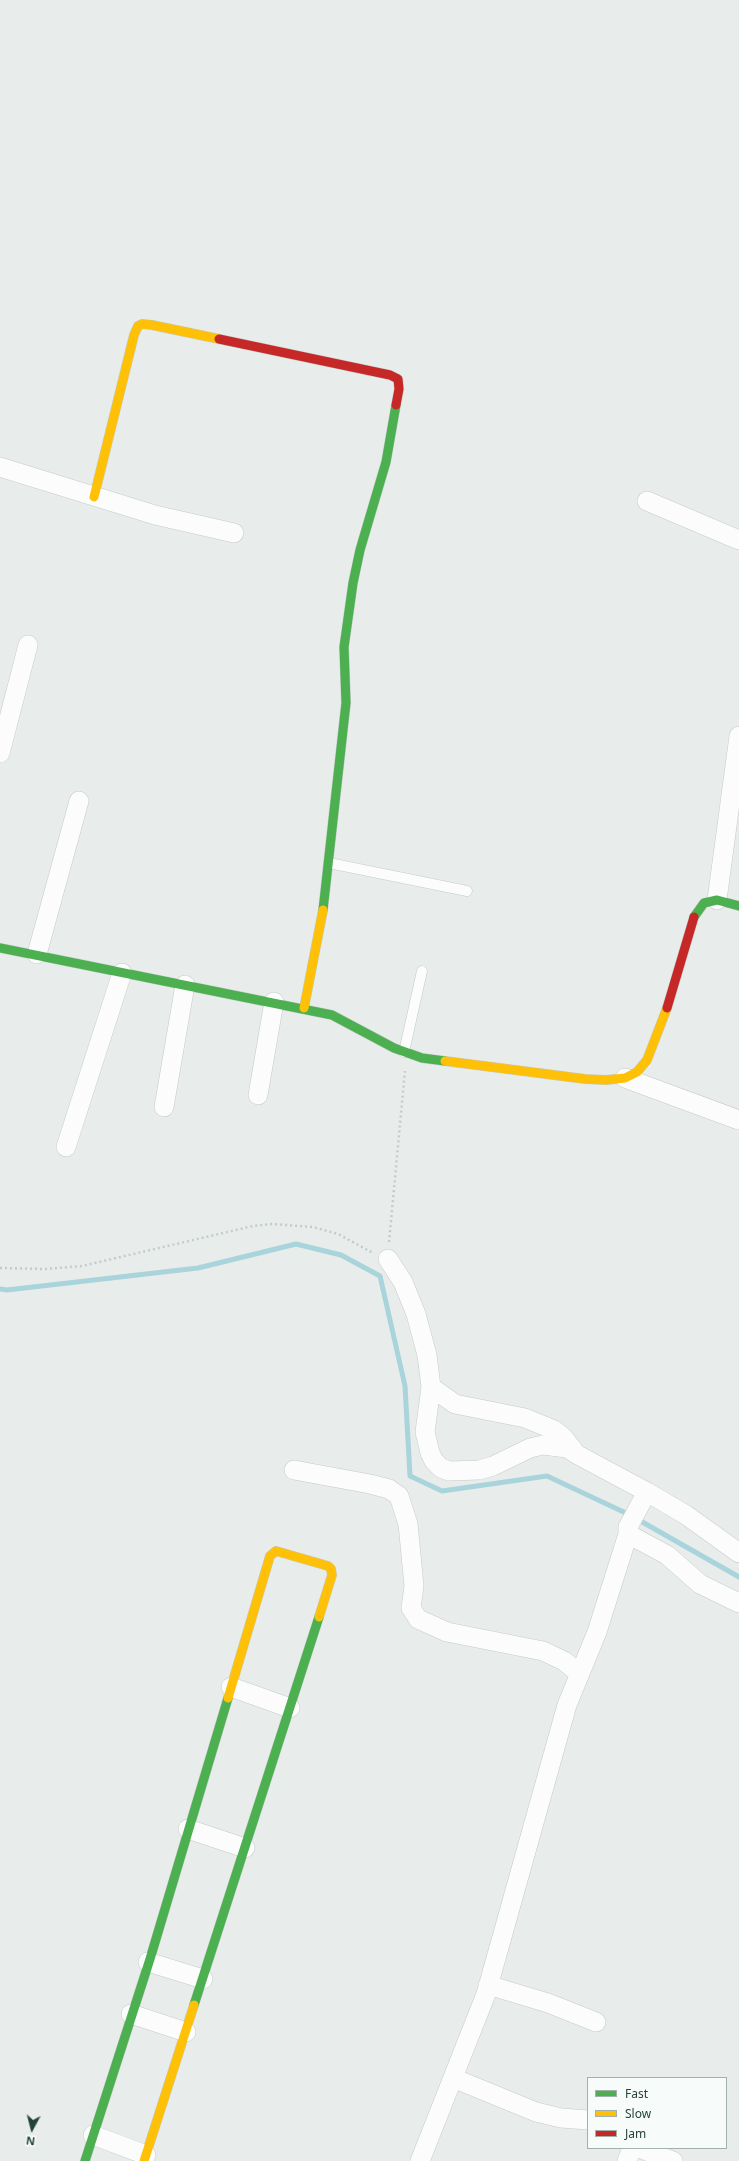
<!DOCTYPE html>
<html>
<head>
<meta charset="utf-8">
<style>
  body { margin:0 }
  #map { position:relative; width:739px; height:2161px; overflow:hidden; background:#e8edeb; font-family:"Noto Sans",sans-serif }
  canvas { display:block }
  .legend { position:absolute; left:587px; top:2077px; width:140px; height:72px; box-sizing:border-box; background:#f7fbf9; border:1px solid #a3b1ad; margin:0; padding:5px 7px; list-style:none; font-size:12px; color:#24423a }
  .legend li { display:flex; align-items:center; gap:8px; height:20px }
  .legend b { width:20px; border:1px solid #a3b1ad }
  .north { position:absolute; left:12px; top:2109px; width:40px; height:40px; -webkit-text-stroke:3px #f7fbf9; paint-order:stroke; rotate:187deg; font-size:11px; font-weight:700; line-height:16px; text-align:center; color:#24423a }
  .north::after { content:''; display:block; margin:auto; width:14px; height:18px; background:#24423a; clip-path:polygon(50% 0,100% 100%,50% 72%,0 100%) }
</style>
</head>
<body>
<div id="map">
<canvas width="739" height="2161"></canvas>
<ul class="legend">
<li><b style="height:5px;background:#4caf50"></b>Fast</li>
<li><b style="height:5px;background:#ffc107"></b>Slow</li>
<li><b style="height:5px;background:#c62828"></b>Jam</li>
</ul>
<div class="north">N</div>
</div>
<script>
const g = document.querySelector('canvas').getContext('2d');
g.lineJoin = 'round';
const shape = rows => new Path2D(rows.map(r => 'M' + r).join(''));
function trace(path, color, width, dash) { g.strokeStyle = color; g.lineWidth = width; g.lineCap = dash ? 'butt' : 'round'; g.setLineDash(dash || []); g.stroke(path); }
trace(shape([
  [0,1289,7,1290,198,1268,296,1244,341,1255,380,1276,405,1386,410,1476,442,1491,547,1476,630,1515],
  [637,1519,739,1577]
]), '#a9d4db', 5);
const lane = shape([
  [329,863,467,891],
  [404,1052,422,971]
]);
const street = shape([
  [0,467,155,515,234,533],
  [647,501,739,540],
  [0,753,28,645],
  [717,900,739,736],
  [37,954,79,801],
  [625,1078,739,1120],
  [258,1095,274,1002],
  [164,1107,185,985],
  [66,1147,122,973],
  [388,1259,403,1282,416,1314,427,1355,431,1387,425,1432,430,1453,434,1461,441,1468,449,1471,479,1470,493,1466,530,1448,543,1445,567,1448,578,1455,647,1492,686,1515,739,1553],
  [431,1387,455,1404,525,1418,554,1430,564,1438,574,1451],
  [294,1470,370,1484,389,1489,399,1496,408,1524,414,1586,411,1608,418,1619,447,1632,543,1651,564,1661,579,1673],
  [647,1492,628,1527,628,1534,667,1555,700,1584,739,1603],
  [231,1687,290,1708],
  [188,1829,245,1848],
  [148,1962,203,1979],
  [488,1985,548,2003,596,2022],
  [131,2014,186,2032],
  [453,2078,536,2112,561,2118,588,2120],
  [93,2135,146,2155],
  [639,2148,673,2161],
  [420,2161,486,1994,567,1705,597,1632,628,1534],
  [627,2161,632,2148]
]);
const fast = shape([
  [323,910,346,703,344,647,353,583,360,550,386,462,396,405],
  [694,917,704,903,717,900,739,906],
  [0,948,332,1015,394,1048,422,1058,445,1061],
  [194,2005,319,1617],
  [85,2161,150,1959,228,1698]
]);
const slow = shape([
  [94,497,134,335,138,326,142,324,152,325,219,339],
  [304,1008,323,910],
  [445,1061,585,1079,606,1080,625,1078,637,1072,647,1060,667,1008],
  [228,1698,270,1556,276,1551,328,1566,331,1569,332,1575,319,1617],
  [144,2161,194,2005]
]);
const jam = shape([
  [219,339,390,375,398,379,399,389,396,405],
  [667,1008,694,917]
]);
trace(lane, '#c5cac8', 11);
trace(street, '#c5cac8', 20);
trace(fast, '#c3cbc8', 10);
trace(slow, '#c3cbc8', 10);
trace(jam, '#c3cbc8', 10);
trace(shape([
  [389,1242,405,1071],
  [0,1268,45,1269,82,1266,253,1226,273,1224,313,1227,338,1234,373,1253]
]), '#c3ccca', 2.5, [2, 3]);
trace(lane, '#fcfcfc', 10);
trace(street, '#fcfcfc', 19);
trace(fast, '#4caf50', 9);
trace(slow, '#ffc107', 9);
trace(jam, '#c62828', 9);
</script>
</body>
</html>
